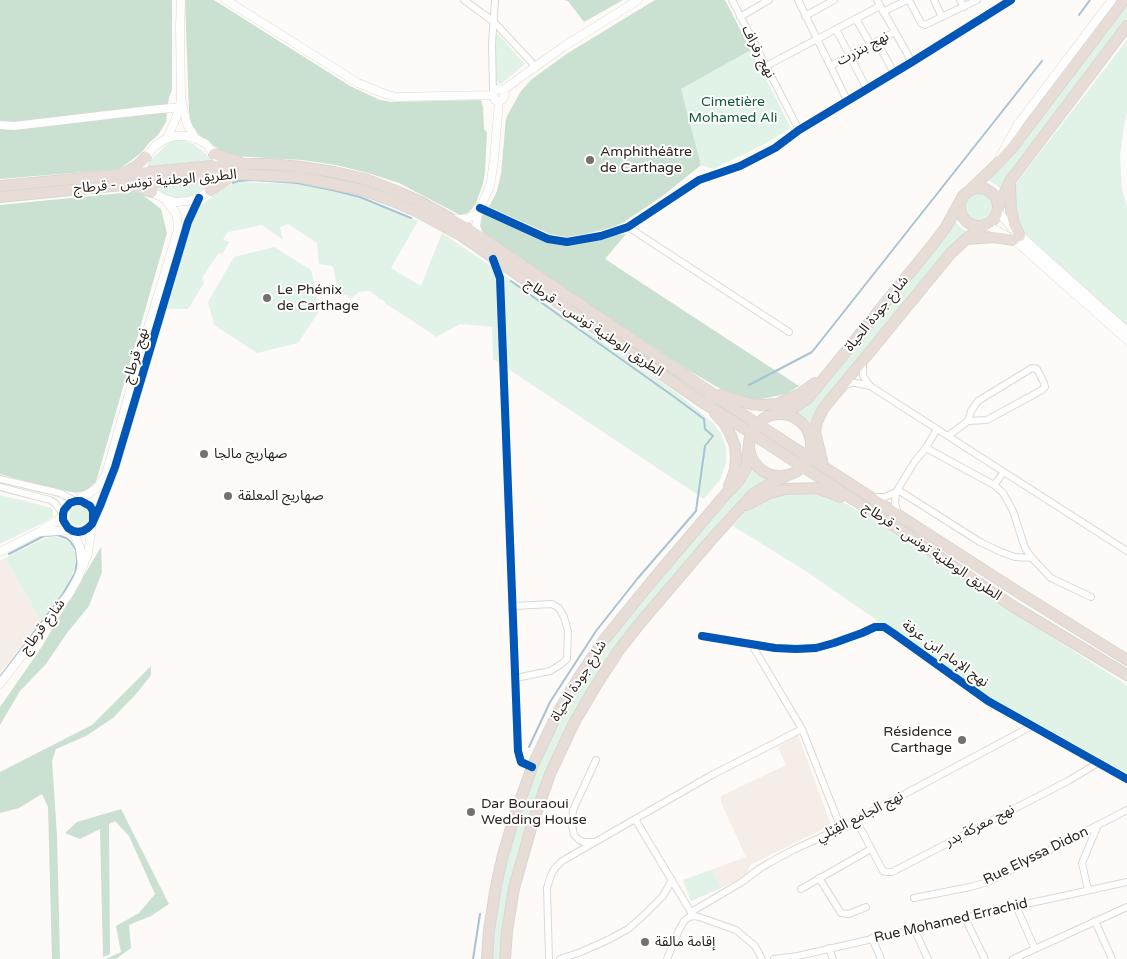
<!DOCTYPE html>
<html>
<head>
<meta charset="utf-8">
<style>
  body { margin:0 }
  canvas { display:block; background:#fdfaf8 }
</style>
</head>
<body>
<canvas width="1127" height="959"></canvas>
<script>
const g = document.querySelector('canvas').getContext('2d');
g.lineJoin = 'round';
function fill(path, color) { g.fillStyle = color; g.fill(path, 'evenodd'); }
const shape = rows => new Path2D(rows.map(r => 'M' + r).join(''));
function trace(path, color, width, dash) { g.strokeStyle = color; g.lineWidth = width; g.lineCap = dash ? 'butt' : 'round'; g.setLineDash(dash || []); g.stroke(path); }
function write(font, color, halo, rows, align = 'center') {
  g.font = font + ' "Varela Round","Noto Sans Arabic",sans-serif'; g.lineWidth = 4; g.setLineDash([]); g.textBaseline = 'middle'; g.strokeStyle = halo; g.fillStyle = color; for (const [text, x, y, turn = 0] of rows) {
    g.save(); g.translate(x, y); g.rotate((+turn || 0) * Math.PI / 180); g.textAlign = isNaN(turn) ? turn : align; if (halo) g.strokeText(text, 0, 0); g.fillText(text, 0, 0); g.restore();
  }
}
fill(shape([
  [5,558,41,621,0,673,0,561],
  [798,735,831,825,750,865,747,876,691,901,683,880,746,857,721,802,721,796,786,765,778,747]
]), '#f5ede7');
fill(shape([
  [1127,0,1127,18,1000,188,987,179],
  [498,34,525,64,501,84,496,81,494,75,493,36],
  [1127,40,1127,112,1125,120,1120,156,1122,189,1127,207,1127,328,1034,245,1021,229,1015,211,1015,185],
  [751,50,791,128,763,145,713,169,701,165,681,89],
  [180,139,193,144,203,151,213,161,216,170,214,179,204,189,191,196,183,198,172,198,163,195,153,188,148,178,146,168,149,162,168,143,174,140],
  [239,182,297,184,332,190,360,198,418,221,391,268,421,286,442,233,676,392,713,423,720,432,726,447,726,463,720,480,704,499,493,359,492,327,460,324,436,337,428,331,386,304,383,300,379,299,375,295,370,291,364,291,359,292,351,299,347,295,339,297,333,266,319,264,317,243,288,224,280,227,283,240,262,225,228,232,223,239,229,242,223,253,218,254,202,278,204,283,188,309,167,309,197,209,223,187],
  '963 206a15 15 0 1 1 30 0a15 15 0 1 1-30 0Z',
  [955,221,960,227,967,232,955,241,819,407,811,424,803,416,794,411],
  [274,247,311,270,320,310,298,343,257,353,214,325,208,302,234,257],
  [752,466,769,479,639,619,546,772,502,959,492,959,494,930,501,887,517,823,536,769,562,715,582,680,608,642,654,585,740,487],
  [801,488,829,494,877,522,1012,612,1127,685,1127,773,987,696,804,570,733,526,750,506,771,494],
  [0,495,49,507,53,510,53,517,45,522,0,544],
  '69 516a10 10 0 1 1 20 0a10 10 0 1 1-20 0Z',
  [53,537,62,538,70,543,76,554,75,565,74,570,63,593,41,621,5,558,46,538],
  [711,870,721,888,691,901,683,880]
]), '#e1f3e6');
fill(shape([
  [0,0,172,0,172,90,169,97,166,122,158,135,149,143,142,152,120,169,0,179],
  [185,0,214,0,350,86,380,100,392,102,481,100,483,107,484,129,487,133,485,171,483,184,476,203,472,209,467,213,460,215,399,183,368,173,336,165,302,160,233,156,225,154,199,135,191,124,189,112],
  [564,0,623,0,584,22,568,1],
  [655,0,725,0,751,50,681,89,701,165,664,195,624,222,613,227,585,234,567,237,550,234,489,207,497,191,501,174,506,118,521,91,532,79,568,53],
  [132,192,140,193,161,209,167,233,96,482,87,490,77,493,46,487,0,474,0,205],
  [483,214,547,242,567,245,601,240,616,235,626,234,605,259,799,386,786,394,761,399,744,399,726,392,688,370,483,233,480,227,480,219],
  [101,547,102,572,89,606,67,633,46,664,20,691,0,725,0,707,41,648],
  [151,666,151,675,137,693,113,718,86,736,56,749,52,761,57,835,60,959,52,959,48,807,42,794,19,808,0,813,0,772,92,725],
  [121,809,169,904,151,916,129,925,131,948,116,959,106,959,121,952,116,926,139,913,155,894,129,836,115,821,109,824,110,954,103,957,100,829,80,839,65,833,77,822]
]), '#cae0d0');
trace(shape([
  [1079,15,1090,0],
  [233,183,238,181,253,180,297,183,332,190,360,197,411,218],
  [511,281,673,396,704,419,705,429,713,436,705,446,696,511,638,578,596,631,550,702,529,747],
  [749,385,812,352,1042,61],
  [0,677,63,594,75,573,77,561,76,550,70,541,66,538,57,535,44,536,9,554],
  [473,959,480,914]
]), '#a6c4d4', 2);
const minor = shape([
  [464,0,494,22,535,66],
  [732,0,799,130],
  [798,0,847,100],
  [877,0,912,62],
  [909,0,921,23,925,25,977,0],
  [934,0,942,17],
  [960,0,964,7],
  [883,12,907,0],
  [805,16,834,0],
  [740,17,769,0],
  [856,19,871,45],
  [836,29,867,89],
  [877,42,894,73],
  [766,66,880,6],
  [830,66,895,32],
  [493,93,492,44,495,0],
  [480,208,548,239,567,242,601,236,628,227,699,180,740,166,775,148,799,130,912,62,1011,0],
  [628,227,789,332],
  [493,259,500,278,518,751,521,762,532,767],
  [863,362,863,376,870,386],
  [844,386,851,383,856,383,870,386,1127,551],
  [948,436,968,421,987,420,1042,390,1045,387,1044,383,1037,369,1032,368,978,401,971,411,968,421],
  [926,448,994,485,1003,493,1013,511,1025,548,1032,558,1051,578,1091,597],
  [0,479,60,493,75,501],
  [994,485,1004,472],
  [0,487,50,500,55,503,63,514],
  [898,490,980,542,1001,552,1015,557,1032,558],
  [873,497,885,497,896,492],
  [898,514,895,503,896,492,915,461,926,448,937,429],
  [513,606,552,604,559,608,564,617,568,631,567,659,560,665,550,671,516,678],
  [702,636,775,648,796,649,816,648,834,643,862,633,875,627,884,627,893,633,988,701,1127,779],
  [752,645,802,729,841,828],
  [635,819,692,914],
  [856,820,883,871,887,872,892,872,1068,781,1098,763],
  [594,842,583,842,578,839,574,835,572,825,573,810,596,760],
  [819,878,841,913,849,914,866,907],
  [801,889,871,849],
  [1088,890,1082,863,1098,825],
  [914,898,970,887,988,882,1127,810],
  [1016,906,1035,949],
  [691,912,742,882,759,869,769,863,793,850,841,828,1032,726],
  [965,918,985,959],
  [1095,921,1112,959],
  [914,929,928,959],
  [872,938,881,959],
  [829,948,833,959],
  [549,959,547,888,551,875,555,868,562,861,710,776,802,729],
  [560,959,581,952,610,939,628,929,643,916,663,896,672,880],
  [667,959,679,930,684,921,689,917,694,916,699,917,736,930,755,946,762,959],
  [774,959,798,956,1016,906,1054,898,1127,882],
  [1013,959,1127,907]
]);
const tertiary = shape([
  [181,0,180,27,181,99,187,124,195,138],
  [226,0,358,83,385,94,396,97,493,95],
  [503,90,563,47,638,0],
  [0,125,14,126,150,110,182,107],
  [176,136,185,136,195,138,206,144,214,154,221,165,221,174,217,182,210,190,199,198,188,201,176,202,165,199,152,192,144,183,142,173,146,157,155,146,167,138,176,136],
  [167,138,176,118,180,104],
  [1000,157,1018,124,1112,0],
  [997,210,1012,228,1127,331],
  [454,219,466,219,478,213],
  [985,224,1014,240,1127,340],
  [480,237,476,226,478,213,490,186,494,161,499,101,503,99,505,95,503,90,498,89,494,91,493,95,495,100,499,101],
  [76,501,96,489,100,484,106,474,150,321,178,230,177,215,165,199],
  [93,521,93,511,90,506,81,501,76,501,70,503,64,510,63,514,63,520,68,528,73,531,78,532,83,531,88,528,92,524,100,506,115,467,188,222,199,198],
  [73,531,80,548,82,564],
  [41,532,72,530],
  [0,552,39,532,58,520,63,515],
  [0,684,69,594,77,580,88,554,92,524]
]);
const trunk = shape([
  [214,154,238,161],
  [125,173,138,165,146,157],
  [1010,184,1011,210,1014,224,1020,236],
  [0,186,234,164,271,164,301,167,334,172,365,179,396,191,421,202,467,228,757,424,1021,594,1127,660],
  [134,186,152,192],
  '960 207a19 19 0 1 1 38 0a19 19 0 1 1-38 0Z',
  [210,190,234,174],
  [970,190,994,167,1011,149,1124,0],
  [0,197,235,174,299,177,363,190,393,201,416,211,462,236,705,404,731,420,879,516,1014,607,1127,675],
  [998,207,1010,181,1127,26],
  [967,239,994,237,1014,240],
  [720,395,751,404,761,405,777,404,800,394,815,383],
  [715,413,725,424,731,436,735,446,736,458,735,470,729,486],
  '749 445a31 31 0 1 1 62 0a31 31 0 1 1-62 0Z',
  [774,414,795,407,808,398,934,243,946,227,963,196],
  [816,435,823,466],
  [812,446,817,422,823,409,951,253,966,239,984,225],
  [747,505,770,493,786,489,816,488,828,492,840,497],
  [487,959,489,930,496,886,503,855,513,821,532,767,557,714,579,677,604,640,651,582,725,495,732,488,740,479,746,468,749,444],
  [505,959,507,931,514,888,531,828,550,774,574,723,595,687,619,650,641,622,711,540,753,494,771,483,786,476]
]);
trace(minor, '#ded8d2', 8);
trace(tertiary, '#ded8d2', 9);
trace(trunk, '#d9d6d4', 12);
trace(minor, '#fffefe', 6);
trace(tertiary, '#fffefe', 8);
trace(trunk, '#e8dcd6', 10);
trace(shape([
  [480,208,548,239,567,242,601,236,628,227,699,180,740,166,775,148,799,130,912,62,1011,0],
  [493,259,500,278,518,751,521,762,532,767],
  [93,521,93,511,90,506,81,501,76,501,70,503,64,510,63,514,63,520,68,528,73,531,78,532,83,531,88,528,92,524,100,506,115,467,188,222,199,198],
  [702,636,775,648,796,649,816,648,834,643,862,633,875,627,884,627,893,633,988,701,1127,779]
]), '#0057b8', 8);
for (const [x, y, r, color] of [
  [590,160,5,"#76706a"],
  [267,298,5,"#76706a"],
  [204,454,5,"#76706a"],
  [228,496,5,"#76706a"],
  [962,740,5,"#76706a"],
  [471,812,5,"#76706a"],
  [645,942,5,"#76706a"]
]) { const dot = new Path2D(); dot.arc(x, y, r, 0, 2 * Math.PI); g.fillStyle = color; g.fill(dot); trace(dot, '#fff', 2); }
write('14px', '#2e261e', '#fff', [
  ["نهج بنزرت",863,49,-28],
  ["نهج رفراف",758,52,63],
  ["الطريق الوطنية تونس - قرطاج",155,182,-5],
  ["شارع جودة الحياة",877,314,-51],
  ["الطريق الوطنية تونس - قرطاج",594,328,34],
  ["نهج قرطاج",136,356,-73],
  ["الطريق الوطنية تونس - قرطاج",932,552,34],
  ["شارع قرطاج",43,627,-53],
  ["نهج الإمام ابن عرفة",945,654,36],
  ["شارع جودة الحياة",579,681,-58],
  ["نهج الجامع القِبْلي",860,817,-27],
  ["نهج معركة بدر",980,826,-27],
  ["Rue Elyssa Didon",1036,856,-26],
  ["Rue Mohamed Errachid",951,921,-13]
]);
write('14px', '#115836', '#fff', [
  ["Cimetière",733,102],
  ["Mohamed Ali",733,118]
]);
write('14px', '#2e261e', '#fff', [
  ["Amphithéâtre",600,152],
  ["de Carthage",600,168],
  ["Le Phénix",277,290],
  ["de Carthage",277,306],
  ["صهاريج مالجا",214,454],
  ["صهاريج المعلقة",238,496],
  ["Résidence",952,732,"right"],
  ["Carthage",952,748,"right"],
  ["Dar Bouraoui",481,804],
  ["Wedding House",481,820],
  ["إقامة مالقة",655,942]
], 'left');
</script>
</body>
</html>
